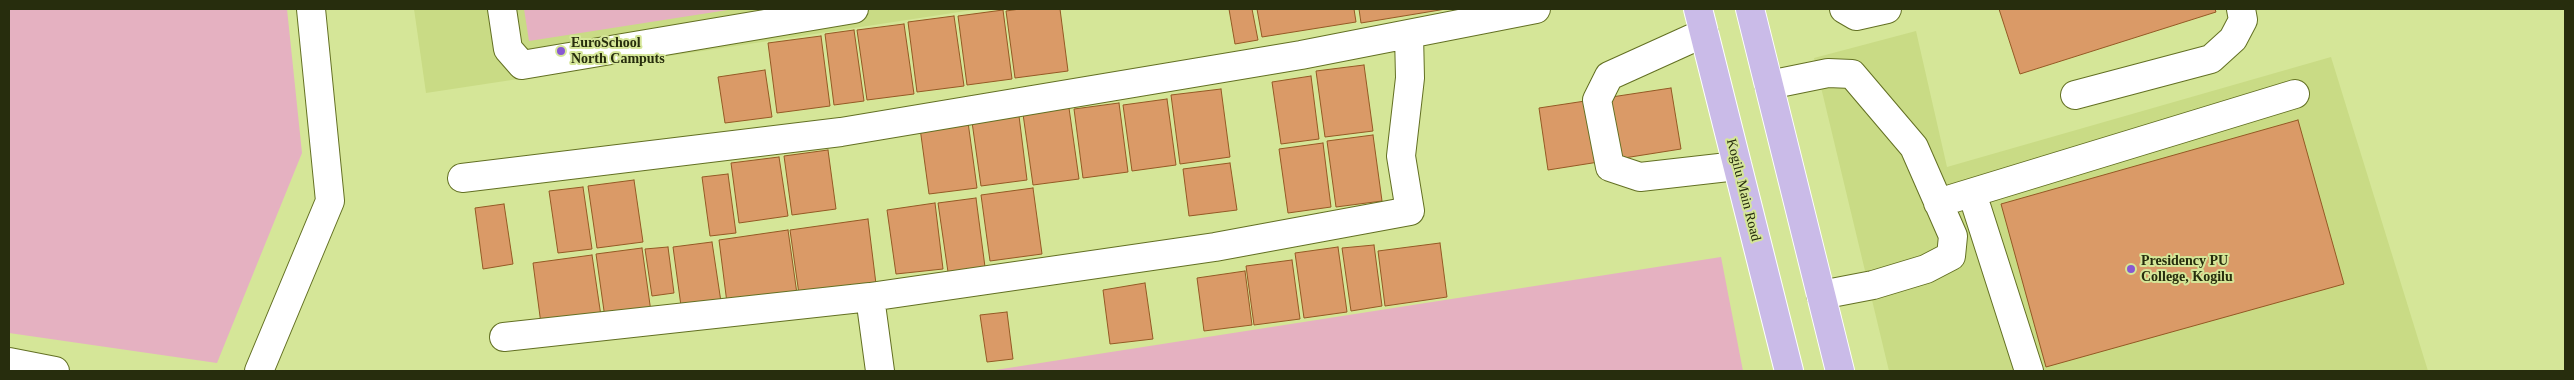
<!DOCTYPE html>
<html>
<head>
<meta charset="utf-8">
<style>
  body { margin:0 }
  #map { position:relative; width:2574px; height:380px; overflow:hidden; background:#d5e698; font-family:Georgia,serif }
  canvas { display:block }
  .frame { position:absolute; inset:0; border:10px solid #272d0d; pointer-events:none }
</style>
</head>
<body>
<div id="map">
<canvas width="2574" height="380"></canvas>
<div class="frame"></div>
</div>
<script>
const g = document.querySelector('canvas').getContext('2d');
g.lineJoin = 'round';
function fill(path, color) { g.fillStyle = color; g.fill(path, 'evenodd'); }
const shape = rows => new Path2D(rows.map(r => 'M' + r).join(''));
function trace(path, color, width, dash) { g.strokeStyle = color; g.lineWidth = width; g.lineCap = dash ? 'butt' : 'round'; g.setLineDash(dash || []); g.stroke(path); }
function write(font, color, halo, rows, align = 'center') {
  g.font = font + ' Georgia,serif'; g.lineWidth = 4; g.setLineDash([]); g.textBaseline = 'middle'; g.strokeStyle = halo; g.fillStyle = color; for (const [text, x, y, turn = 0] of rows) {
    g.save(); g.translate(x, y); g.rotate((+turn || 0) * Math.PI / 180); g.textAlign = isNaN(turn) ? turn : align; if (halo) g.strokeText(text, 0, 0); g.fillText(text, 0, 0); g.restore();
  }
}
fill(shape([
  [414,9,979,9,426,93],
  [1916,31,1947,167,2331,57,2428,371,1889,371,1814,58]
]), '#c9db85');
fill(shape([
  [9,9,287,9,302,153,217,363,9,333],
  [524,9,734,9,529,41],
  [1721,257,1743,371,989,371]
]), '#e5b1c1');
const building = shape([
  [1020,9,1060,9,1068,71,1015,78,1006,11,1020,9],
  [1229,9,1252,9,1258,40,1235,44,1229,9],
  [1257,9,1354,9,1356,22,1262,37,1257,9],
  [1359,9,1446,9,1361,23,1359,9],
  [1999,9,2215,9,2216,12,2020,74,1999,9],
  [1003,10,1012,79,967,85,958,16,1003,10],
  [954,16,964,86,917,92,908,22,954,16],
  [904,24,914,94,867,100,857,30,904,24],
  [854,30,864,101,834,105,825,34,854,30],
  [821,36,830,106,777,113,768,43,821,36],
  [1364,65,1373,131,1325,137,1316,71,1364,65],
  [765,70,772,117,725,123,718,77,765,70],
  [1311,76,1319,139,1281,144,1272,82,1311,76],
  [1671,88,1681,149,1548,170,1539,108,1671,88],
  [1221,89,1230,157,1180,164,1171,95,1221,89],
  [1167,99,1176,165,1132,171,1123,105,1167,99],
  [1119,103,1128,172,1083,178,1074,109,1119,103],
  [1069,108,1079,179,1033,185,1023,114,1069,108],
  [1019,116,1027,180,981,186,972,122,1019,116],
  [2298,120,2344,284,2046,367,2001,204,2298,120],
  [968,122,977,188,929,194,920,128,968,122],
  [1373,135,1382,201,1336,207,1327,141,1373,135],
  [1323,143,1331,207,1288,213,1279,149,1323,143],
  [828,150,836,209,792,215,784,156,828,150],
  [779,157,788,216,739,223,731,163,779,157],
  [1230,163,1237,210,1189,216,1183,169,1230,163],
  [728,174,736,233,710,236,702,177,728,174],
  [634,180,643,242,597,248,588,186,634,180],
  [583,187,592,249,558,253,549,191,583,187],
  [1033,188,1042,254,990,261,981,195,1033,188],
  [976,198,985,267,948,272,938,203,976,198],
  [935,203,943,269,896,274,887,210,935,203],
  [504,204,513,264,483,269,475,208,504,204],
  [868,219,876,284,799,294,790,230,868,219],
  [788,230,797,294,727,303,719,240,788,230],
  [712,242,721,302,681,306,673,247,712,242],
  [1440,243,1447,297,1385,306,1378,251,1440,243],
  [1374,245,1382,306,1351,311,1342,248,1374,245],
  [668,247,674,293,652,296,645,249,668,247],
  [1338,247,1347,312,1304,318,1295,253,1338,247],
  [642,248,651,312,605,318,596,254,642,248],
  [592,255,601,316,541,324,533,263,592,255],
  [1292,260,1300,319,1254,325,1246,266,1292,260],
  [1245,271,1252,325,1204,331,1197,278,1245,271],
  [1145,283,1153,339,1110,344,1103,290,1145,283],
  [1007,312,1013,359,987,362,980,315,1007,312]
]);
fill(building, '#da9a67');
trace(building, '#945924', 1);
const minor = shape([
  [502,9,508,49,522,65,854,9],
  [1844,9,1856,16,1887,9],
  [1704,33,1609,76,1597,100,1610,167,1640,177,1737,166],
  [1769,85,1828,73,1852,74,1914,147,1953,236,1951,256,1926,269,1873,285,1821,295],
  [2075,95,2211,59,2233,39,2243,20,2241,9],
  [462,178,841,132,1301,55,1536,9],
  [1972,193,2029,371],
  [1938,203,2295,94],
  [870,297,880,371],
  [504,337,870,297,1215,247,1410,211,1401,156,1410,78,1409,34],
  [9,362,55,371],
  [259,371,330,201,311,9]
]);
const major = shape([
  [1698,9,1789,371],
  [1750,9,1840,371]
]);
trace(minor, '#637023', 30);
trace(major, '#fff', 30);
trace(minor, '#fff', 28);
trace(major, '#cabbe8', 28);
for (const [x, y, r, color] of [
  [561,51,5,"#8859d2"],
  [2131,269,5,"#8859d2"]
]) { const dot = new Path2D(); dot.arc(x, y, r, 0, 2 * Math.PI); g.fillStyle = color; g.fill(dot); trace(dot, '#d5e698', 2); }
write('bold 14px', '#272d0d', '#d5e698', [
  ["EuroSchool",571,43],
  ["North Camputs",571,59],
  ["Presidency PU",2141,261],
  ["College, Kogilu",2141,277]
], 'left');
write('14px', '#272d0d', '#d5e698', [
  ["Kogilu Main Road",1743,190,76]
]);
</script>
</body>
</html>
